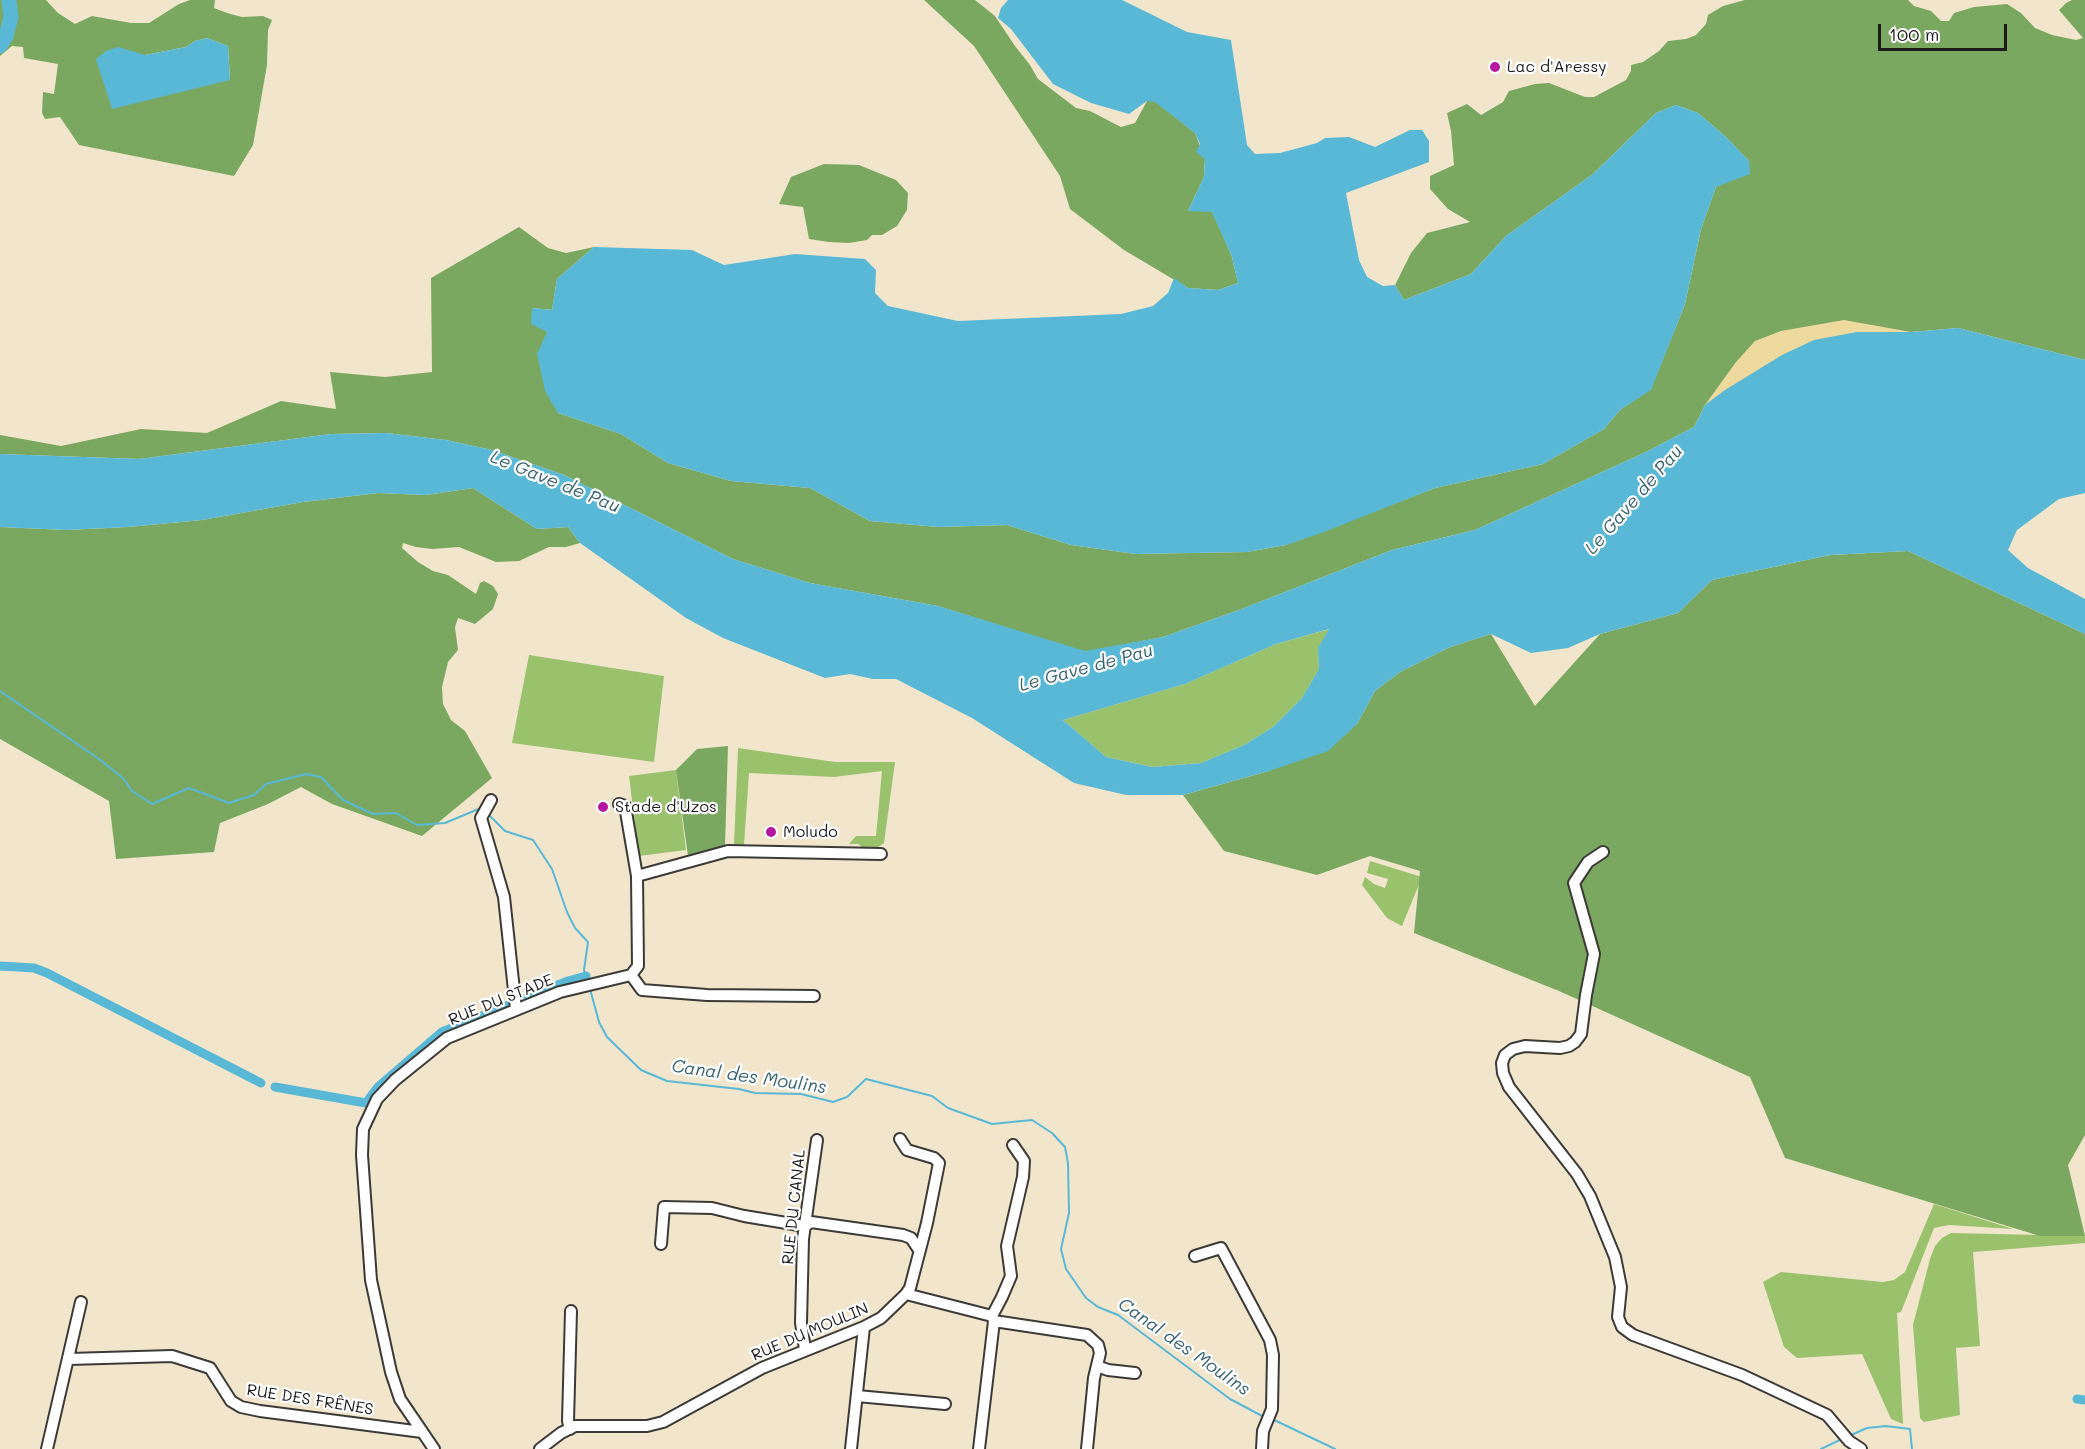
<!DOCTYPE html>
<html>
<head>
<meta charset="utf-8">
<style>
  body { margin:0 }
  #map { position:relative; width:2085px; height:1449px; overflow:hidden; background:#f1e6cc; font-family:Mali,sans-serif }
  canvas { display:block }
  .scale { position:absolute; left:1878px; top:24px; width:129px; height:27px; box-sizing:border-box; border:3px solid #1c1c1c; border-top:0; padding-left:8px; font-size:18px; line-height:21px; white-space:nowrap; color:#1c1c1c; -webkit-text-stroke:4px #fff; paint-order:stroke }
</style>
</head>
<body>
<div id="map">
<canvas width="2085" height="1449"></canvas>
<div class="scale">100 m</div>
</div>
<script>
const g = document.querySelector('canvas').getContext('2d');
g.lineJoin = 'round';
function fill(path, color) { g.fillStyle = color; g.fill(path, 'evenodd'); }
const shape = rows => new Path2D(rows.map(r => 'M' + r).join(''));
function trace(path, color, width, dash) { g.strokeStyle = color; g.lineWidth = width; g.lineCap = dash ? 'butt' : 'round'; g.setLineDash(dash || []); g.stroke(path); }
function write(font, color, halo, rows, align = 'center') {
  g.font = font + ' Mali,sans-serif'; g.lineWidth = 4.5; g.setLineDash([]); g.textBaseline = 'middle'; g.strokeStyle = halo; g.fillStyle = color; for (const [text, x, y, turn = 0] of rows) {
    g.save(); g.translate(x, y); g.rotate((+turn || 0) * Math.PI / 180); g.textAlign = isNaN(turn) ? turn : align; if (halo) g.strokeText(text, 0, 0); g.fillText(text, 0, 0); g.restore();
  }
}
fill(shape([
  [1330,629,1318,648,1319,669,1302,698,1273,727,1244,745,1201,763,1152,767,1106,757,1063,720,1185,684,1276,644],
  [529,655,664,676,654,762,512,743],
  [738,748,835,762,895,762,884,843,875,849,862,848,859,844,849,844,856,836,876,836,882,771,834,777,749,773,744,845,734,845],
  [676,770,686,850,639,856,629,776],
  [1370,861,1422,877,1402,926,1387,918,1362,885,1365,877,1374,884,1385,888,1388,879,1367,873],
  [1934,1204,2013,1229,1949,1225,1934,1228,1901,1312,1897,1313,1903,1424,1891,1419,1862,1354,1797,1358,1784,1347,1763,1282,1781,1272,1883,1282,1894,1280,1905,1272],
  [1951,1233,2085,1236,2085,1243,1973,1252,1980,1346,1956,1348,1960,1415,1924,1422,1920,1418,1913,1325,1930,1259,1935,1246,1942,1238]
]), '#9ac26d');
fill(shape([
  [0,0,46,0,58,13,75,24,92,16,131,23,149,23,179,4,190,0,215,0,214,8,227,13,242,17,263,16,272,20,268,30,267,65,253,145,234,176,79,145,60,117,45,119,42,113,43,92,54,94,58,64,24,58,23,47,12,46,0,56],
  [207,38,228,46,230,80,118,47,145,55,186,47,195,41],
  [924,0,975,0,995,16,1015,46,1030,65,1038,79,1076,108,1090,111,1121,127,1135,123,1147,101,1155,101,1195,133,1205,159,1204,177,1188,211,1212,211,1232,257,1238,283,1218,290,1188,288,1124,250,1070,209,1060,176,974,46],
  [1745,0,1908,0,1914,6,1931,11,1941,21,1949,21,1954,13,1974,7,2007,4,2021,13,2035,28,2052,35,2076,40,2083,38,2059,10,2066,3,2072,0,2085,0,2085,360,1958,328,1911,332,1782,355,1725,390,1705,405,1694,427,1646,452,1475,530,1392,550,1239,610,1163,637,1084,652,938,606,810,583,733,559,564,475,492,450,446,440,386,433,331,434,139,459,0,454,0,435,61,446,141,429,207,433,281,401,336,409,330,372,385,377,432,372,431,278,519,227,548,248,566,253,594,247,557,279,552,310,532,308,547,332,558,413,621,434,668,463,731,481,810,488,870,521,938,527,1007,525,1071,545,1136,554,1247,552,1286,545,1435,488,1543,464,1604,429,1620,410,1651,389,1685,304,1701,229,1716,187,1749,161,1726,137,1698,113,1676,105,1656,113,1593,174,1506,236,1471,274,1404,300,1395,285,1411,253,1427,233,1470,222,1448,209,1430,189,1430,176,1454,165,1451,131,1447,113,1467,104,1481,115,1503,102,1509,91,1535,84,1549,83,1585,97,1594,97,1626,80,1631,71,1631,65,1643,62,1659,51,1668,41,1686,39,1696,35,1706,24,1708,15,1723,6],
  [824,164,859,165,896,180,908,193,907,210,897,226,882,235,872,235,867,240,849,243,829,242,809,239,803,207,779,204,791,177],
  [473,488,537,529,568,527,580,543,566,547,549,547,519,561,496,562,459,547,432,549,416,547,403,543,402,548,418,562,433,571,448,575,476,594,480,583,484,581,493,586,498,594,493,609,475,624,458,618,455,627,458,650,448,662,442,687,443,704,451,720,465,731,492,778,422,836,332,804,301,787,268,804,220,823,214,852,116,859,109,801,0,739,0,527,66,530,128,527,202,520,303,502,378,493,426,495],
  [1908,551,2085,634,2085,1135,2068,1165,2085,1236,2040,1236,1785,1158,1750,1077,1559,991,1414,933,1420,871,1370,856,1317,875,1224,851,1183,795,1269,771,1357,724,1375,691,1400,672,1450,647,1491,634,1535,706,1600,634,1678,613,1712,580,1830,555],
  [728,746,725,846,688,856,676,770,697,749]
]), '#7ba860');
fill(shape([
  [1844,320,1911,332,1857,332,1725,390,1705,405,1736,362,1755,341,1781,331]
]), '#eeda9e');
fill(shape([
  [1008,0,1122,0,1187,32,1231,40,1247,145,1255,154,1280,153,1317,143,1325,138,1349,137,1375,147,1410,130,1422,130,1429,141,1429,162,1346,193,1359,260,1367,277,1383,286,1395,285,1404,300,1471,274,1506,236,1593,174,1656,113,1676,105,1698,113,1726,137,1749,161,1750,174,1716,187,1701,229,1685,304,1651,390,1620,410,1604,429,1543,464,1435,488,1324,532,1286,545,1247,552,1136,554,1071,545,1007,525,938,527,870,521,810,488,731,481,668,463,621,434,558,413,545,391,537,354,547,332,531,324,532,308,552,310,557,279,594,247,692,250,724,265,795,254,865,259,876,270,875,293,888,306,958,321,1121,314,1153,306,1168,293,1174,278,1188,288,1218,290,1238,283,1232,257,1212,212,1188,211,1204,177,1205,159,1196,152,1200,144,1195,133,1155,102,1147,101,1129,114,1091,103,1053,84,1011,29,998,18,1001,8],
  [207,38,228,46,230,80,112,109,96,59,106,51,118,47,145,55,186,47,195,41],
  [1958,328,2085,360,2085,493,2059,499,2017,530,2008,550,2028,568,2085,599,2085,634,1908,551,1830,555,1712,580,1678,613,1600,634,1568,648,1531,653,1491,634,1450,647,1400,672,1375,691,1357,724,1328,751,1269,771,1183,795,1126,795,1074,783,972,718,896,679,873,679,850,674,825,678,723,638,686,618,580,543,568,527,537,529,473,488,426,495,378,493,303,502,202,520,128,527,66,530,0,527,0,454,139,459,331,434,386,433,446,440,492,450,564,475,733,559,810,583,938,606,1085,651,1163,637,1239,610,1392,550,1475,530,1646,452,1694,427,1705,405,1725,390,1782,355,1814,340,1857,332,1911,332],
  [1329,629,1318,648,1319,669,1302,698,1273,727,1244,745,1201,763,1152,767,1106,757,1063,720,1185,684,1276,644]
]), '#58b8d6');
trace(shape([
  [0,691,99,759,123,778,132,791,152,804,189,788,229,803,254,795,266,784,306,774,321,777,343,800,373,814,396,813,417,825,445,823,481,808],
  [488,814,505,831,533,840,552,869,567,912,575,928,588,942,584,970,587,980],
  [590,989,599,1022,607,1037,641,1070,667,1081,739,1089,755,1093,801,1094,833,1102,847,1097,866,1079,932,1096,948,1108,992,1124,1032,1120,1052,1133,1065,1147,1068,1163,1069,1213,1061,1249,1066,1269,1086,1298,1098,1307,1118,1315,1230,1399,1264,1417],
  [1272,1419,1335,1449],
  [1849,1436,1867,1428,1886,1426,1910,1429,1912,1449],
  [1821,1449,1844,1438]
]), '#58b8d6', 2);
trace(shape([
  [0,966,34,968,47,973,261,1083],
  [275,1087,366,1103,378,1087,442,1032,568,981,586,976],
  [2077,1399,2085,1400]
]), '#58b8d6', 9);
trace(shape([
  [0,46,6,36,11,17,9,0]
]), '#58b8d6', 15);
const minor = shape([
  [491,800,481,818,504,897,516,1009],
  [1603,852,1588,862,1574,883,1594,954,1586,995,1581,1034,1575,1042,1569,1046,1560,1048,1525,1046,1513,1049,1505,1055,1502,1063,1503,1073,1509,1087,1577,1174,1590,1196,1615,1257,1621,1287,1618,1317,1622,1327,1633,1335,1742,1375,1827,1415,1849,1441,1861,1449],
  [637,876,728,851,881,854],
  [631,975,642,990,707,995,814,996],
  [900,1139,907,1150,934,1158,939,1163,927,1223,910,1288,906,1294],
  [661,1244,664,1207,712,1208,744,1216,805,1226,811,1222,903,1235,911,1238,919,1250],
  [1195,1256,1221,1248,1270,1340,1273,1355,1272,1409,1263,1431,1262,1449],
  [994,1321,1087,1335,1098,1345,1100,1353,1094,1378,1087,1449],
  [805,1349,801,1323,803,1239,817,1140],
  [69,1359,172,1356,210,1368,231,1401,241,1407,260,1411,422,1432],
  [1097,1366,1108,1370,1135,1373],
  [857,1396,945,1404],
  [570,1429,568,1421,571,1311],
  [47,1449,81,1302],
  [434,1449,400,1399,391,1372,371,1280,362,1155,363,1129,377,1099,395,1080,447,1038,560,992,631,975,638,966,637,876,625,806,619,804],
  [540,1449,561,1433,575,1426,647,1426,663,1422,762,1368,864,1327,881,1318,906,1294,992,1316,1002,1297,1011,1276,1007,1246,1023,1177,1024,1161,1013,1145],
  [851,1449,864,1327],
  [979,1449,994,1321,992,1316]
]);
trace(minor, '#3c3a36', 14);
trace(minor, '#fff', 10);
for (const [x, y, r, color] of [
  [1495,67,6,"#b5179e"],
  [603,807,6,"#b5179e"],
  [771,832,6,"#b5179e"]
]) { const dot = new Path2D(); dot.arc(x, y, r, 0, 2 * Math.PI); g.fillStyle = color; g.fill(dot); trace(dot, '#fff', 2); }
write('16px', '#1c1c1c', '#fff', [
  ["Lac d'Aressy",1507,67],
  ["Stade d'Uzos",615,807],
  ["Moludo",783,832]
], 'left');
write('16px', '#1c1c1c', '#fff', [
  ["RUE DU STADE",501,1000,-22],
  ["RUE DU CANAL",794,1207,-84],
  ["RUE DU MOULIN",810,1332,-23],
  ["RUE DES FRÊNES",310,1400,9]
]);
write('italic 18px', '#376270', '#fff', [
  ["Le Gave de Pau",555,482,22],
  ["Le Gave de Pau",1634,500,-49],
  ["Le Gave de Pau",1086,668,-15],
  ["Canal des Moulins",749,1077,8],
  ["Canal des Moulins",1184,1347,35]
]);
</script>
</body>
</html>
